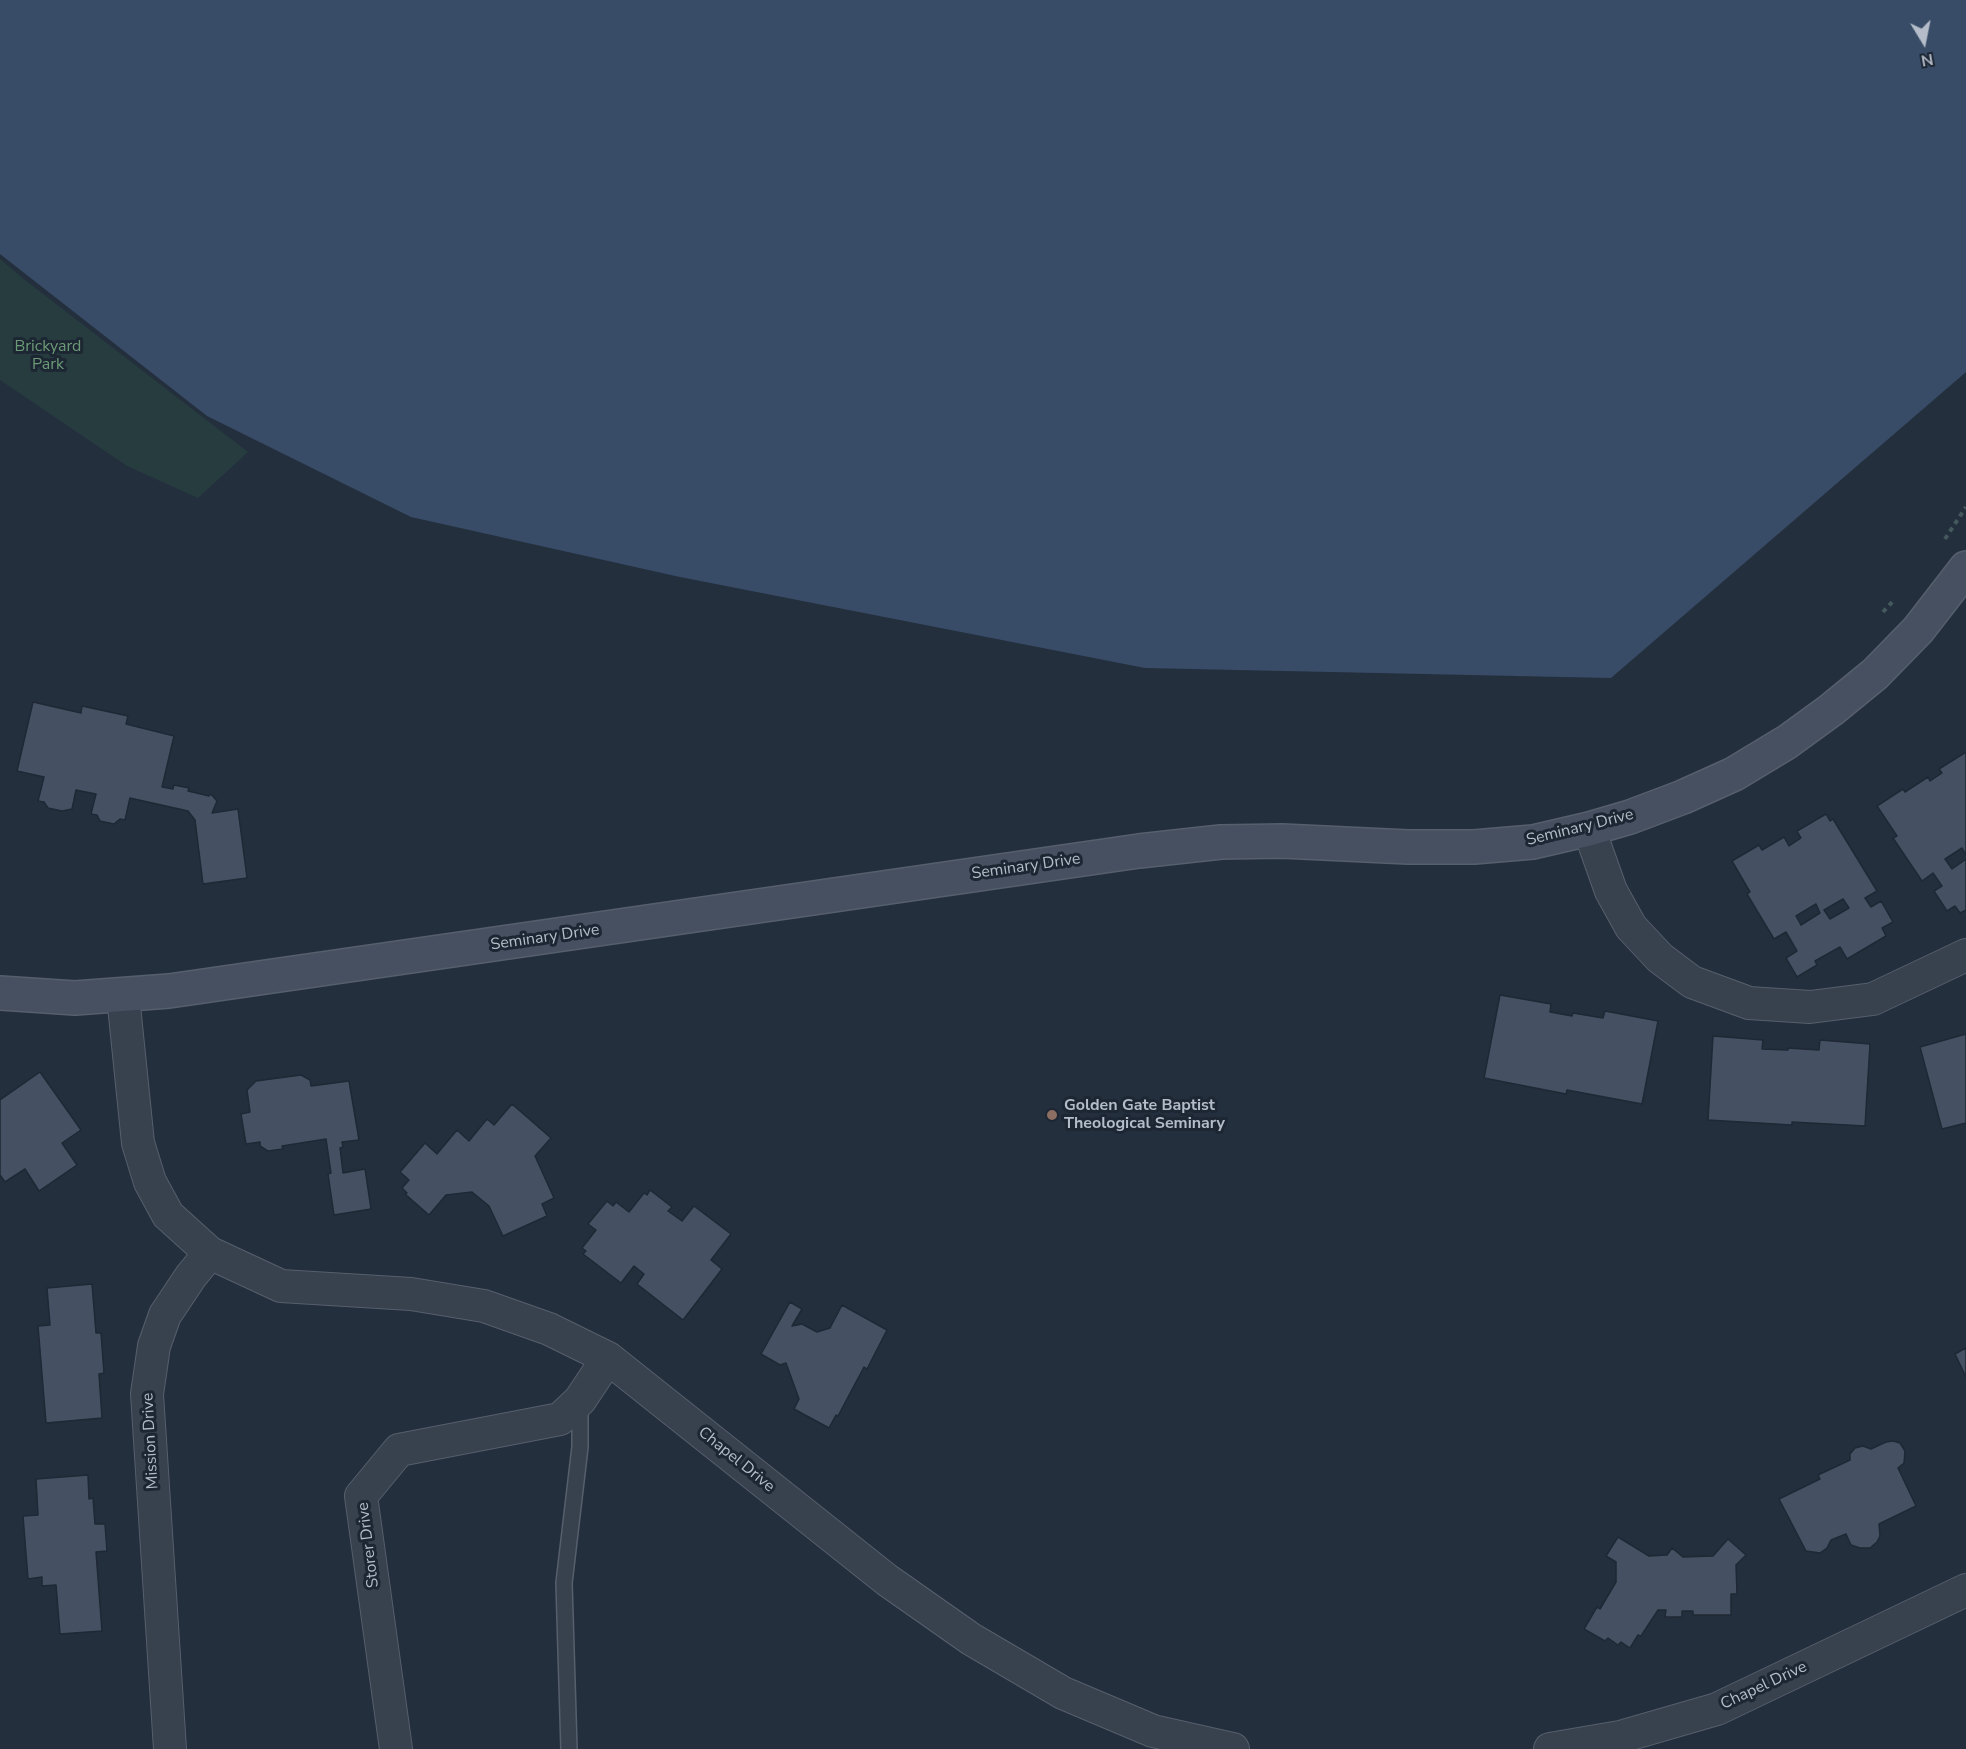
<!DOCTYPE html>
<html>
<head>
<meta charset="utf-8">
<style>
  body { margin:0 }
  #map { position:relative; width:1966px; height:1749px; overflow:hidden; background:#242f3e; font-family:"Nunito Sans",sans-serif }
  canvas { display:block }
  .north { position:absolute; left:1894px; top:12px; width:60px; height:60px; -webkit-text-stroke:4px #1d2633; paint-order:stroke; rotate:170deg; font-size:16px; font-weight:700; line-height:24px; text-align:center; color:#b4bcc9 }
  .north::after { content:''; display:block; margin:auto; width:21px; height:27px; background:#b4bcc9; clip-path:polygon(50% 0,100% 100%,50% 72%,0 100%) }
</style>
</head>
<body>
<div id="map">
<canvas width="1966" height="1749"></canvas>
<div class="north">N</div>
</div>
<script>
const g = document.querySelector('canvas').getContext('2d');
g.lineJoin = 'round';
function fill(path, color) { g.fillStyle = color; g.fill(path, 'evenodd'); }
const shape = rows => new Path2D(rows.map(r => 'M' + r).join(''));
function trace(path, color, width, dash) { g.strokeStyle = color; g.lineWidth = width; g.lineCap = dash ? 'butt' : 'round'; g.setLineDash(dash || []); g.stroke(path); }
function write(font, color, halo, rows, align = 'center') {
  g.font = font + ' "Nunito Sans",sans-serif'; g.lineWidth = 6; g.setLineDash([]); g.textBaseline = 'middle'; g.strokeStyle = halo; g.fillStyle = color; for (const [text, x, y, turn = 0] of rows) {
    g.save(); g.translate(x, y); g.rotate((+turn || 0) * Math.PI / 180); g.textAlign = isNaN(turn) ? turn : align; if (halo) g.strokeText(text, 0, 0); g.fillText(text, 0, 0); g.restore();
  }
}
fill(shape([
  [0,259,25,280,248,452,198,498,127,466,0,380]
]), '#263c3f');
fill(shape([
  [0,0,1966,0,1966,372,1611,678,1145,668,680,577,411,517,207,416,0,254]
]), '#394c67');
const building = shape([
  [33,702,81,713,82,706,128,716,126,724,174,736,162,787,173,789,174,785,189,788,188,791,209,796,211,794,217,801,212,813,238,809,247,878,203,884,195,820,188,811,130,798,125,820,120,819,114,824,100,821,97,815,91,814,96,794,76,790,72,809,62,811,48,808,44,802,38,801,44,777,17,771,33,702],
  [1966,752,1966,855,1962,848,1945,859,1952,869,1966,859,1966,910,1960,913,1955,906,1947,911,1934,891,1942,886,1933,873,1922,881,1893,838,1897,836,1877,806,1903,789,1905,792,1928,777,1930,781,1942,773,1939,769,1966,752],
  [1826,814,1830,821,1833,819,1877,891,1865,898,1871,907,1881,901,1893,922,1882,928,1886,936,1847,959,1840,947,1815,961,1817,965,1797,977,1786,958,1797,951,1786,932,1774,939,1747,894,1750,892,1732,861,1759,845,1762,850,1784,837,1789,846,1801,838,1797,831,1826,814],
  [1843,899,1849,908,1830,919,1824,910,1843,899],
  [1816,904,1820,913,1801,925,1796,916,1816,904],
  [1500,995,1551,1004,1550,1012,1572,1016,1573,1013,1603,1018,1605,1011,1658,1021,1642,1104,1567,1090,1566,1094,1484,1078,1500,995],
  [1966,1034,1966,1123,1942,1129,1920,1047,1966,1034],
  [1713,1036,1763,1040,1762,1049,1788,1050,1788,1048,1819,1050,1820,1040,1870,1044,1865,1126,1792,1122,1792,1125,1708,1120,1713,1036],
  [40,1072,81,1130,62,1143,77,1165,39,1191,25,1169,5,1182,0,1175,0,1100,40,1072],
  [301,1075,310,1080,311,1086,349,1081,359,1140,342,1142,343,1147,340,1148,343,1173,365,1169,371,1209,334,1215,328,1174,331,1173,326,1139,282,1146,283,1149,268,1151,260,1146,260,1142,246,1144,241,1114,250,1112,247,1090,256,1081,301,1075],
  [512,1104,551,1138,535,1156,554,1198,542,1204,547,1216,503,1236,489,1206,472,1192,446,1195,429,1215,405,1194,407,1193,402,1188,409,1180,400,1172,425,1143,437,1154,457,1130,469,1141,487,1119,494,1125,512,1104],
  [650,1190,672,1207,668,1211,682,1221,694,1206,731,1234,711,1260,722,1269,683,1320,637,1284,644,1274,634,1266,621,1283,583,1254,586,1251,582,1248,596,1230,588,1224,607,1201,613,1206,616,1202,629,1212,644,1193,647,1195,650,1190],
  [92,1284,96,1333,101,1333,104,1373,99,1374,102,1418,46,1423,38,1326,50,1325,47,1288,92,1284],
  [790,1302,802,1309,792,1326,802,1324,817,1332,830,1328,842,1305,887,1330,867,1369,864,1367,838,1416,836,1415,829,1428,794,1409,799,1399,786,1363,780,1365,761,1354,790,1302],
  [1966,1348,1966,1377,1955,1354,1966,1348],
  [1893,1441,1900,1443,1905,1451,1904,1463,1898,1468,1916,1506,1879,1524,1880,1536,1877,1542,1870,1548,1860,1548,1851,1545,1846,1534,1831,1540,1827,1548,1820,1553,1806,1551,1779,1499,1820,1479,1818,1475,1850,1460,1850,1454,1855,1448,1863,1446,1871,1449,1886,1442,1893,1441],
  [88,1475,89,1499,93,1498,95,1524,105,1524,107,1551,96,1552,102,1631,60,1634,56,1585,42,1586,42,1577,28,1579,23,1516,38,1515,36,1479,88,1475],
  [1618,1537,1649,1556,1667,1555,1672,1548,1683,1557,1713,1556,1728,1539,1746,1555,1736,1565,1737,1594,1731,1594,1731,1615,1693,1615,1693,1611,1682,1611,1682,1617,1665,1617,1666,1610,1658,1610,1641,1636,1638,1635,1630,1648,1621,1642,1618,1645,1608,1638,1605,1641,1584,1629,1597,1607,1600,1609,1616,1582,1616,1562,1606,1556,1618,1537]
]);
fill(building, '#455162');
trace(building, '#1f2835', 1.5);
const lane = shape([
  [569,1749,564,1583,580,1447,580,1403]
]);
const street = shape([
  [1589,829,1611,891,1631,927,1660,958,1692,982,1749,1003,1810,1007,1873,999,1966,955],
  [123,996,138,1143,150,1182,168,1215,210,1253,191,1276,165,1315,154,1346,147,1394,170,1749],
  [210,1253,281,1286,411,1294,484,1306,549,1329,608,1358,887,1580,971,1639,1063,1693,1153,1731,1233,1749],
  [396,1749,361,1496,399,1450,560,1419,580,1400,608,1358],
  [1550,1749,1620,1737,1717,1709,1966,1590]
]);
const secondary = shape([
  [0,993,75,998,169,991,1139,851,1221,842,1282,841,1408,847,1474,847,1533,842,1589,829,1630,817,1683,797,1734,774,1787,742,1831,710,1875,674,1918,630,1966,568]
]);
trace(lane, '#565f6c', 18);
trace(street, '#565f6c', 34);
trace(secondary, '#565f6c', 36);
trace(shape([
  [1945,539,1966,507],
  [1883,612,1894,600]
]), '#44595c', 4, [4.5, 4.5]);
trace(lane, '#38414e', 15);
trace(street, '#38414e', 32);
trace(secondary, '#465061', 33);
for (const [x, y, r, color] of [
  [1052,1115,6,"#8d6e63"]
]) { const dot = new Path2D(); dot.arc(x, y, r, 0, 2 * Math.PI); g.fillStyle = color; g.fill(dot); trace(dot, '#1d2633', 2); }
write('16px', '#6b9a76', '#1d2633', [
  ["Brickyard",48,347],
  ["Park",48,365]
]);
write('16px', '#b4bcc9', '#1d2633', [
  ["Seminary Drive",1580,828,-14],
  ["Seminary Drive",1026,867,-8],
  ["Seminary Drive",545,938,-8],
  ["Mission Drive",151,1441,-93],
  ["Chapel Drive",736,1460,39],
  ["Storer Drive",369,1545,-97],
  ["Chapel Drive",1764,1686,-25]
]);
write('bold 16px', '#b4bcc9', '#1d2633', [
  ["Golden Gate Baptist",1064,1106],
  ["Theological Seminary",1064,1124]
], 'left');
</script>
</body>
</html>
